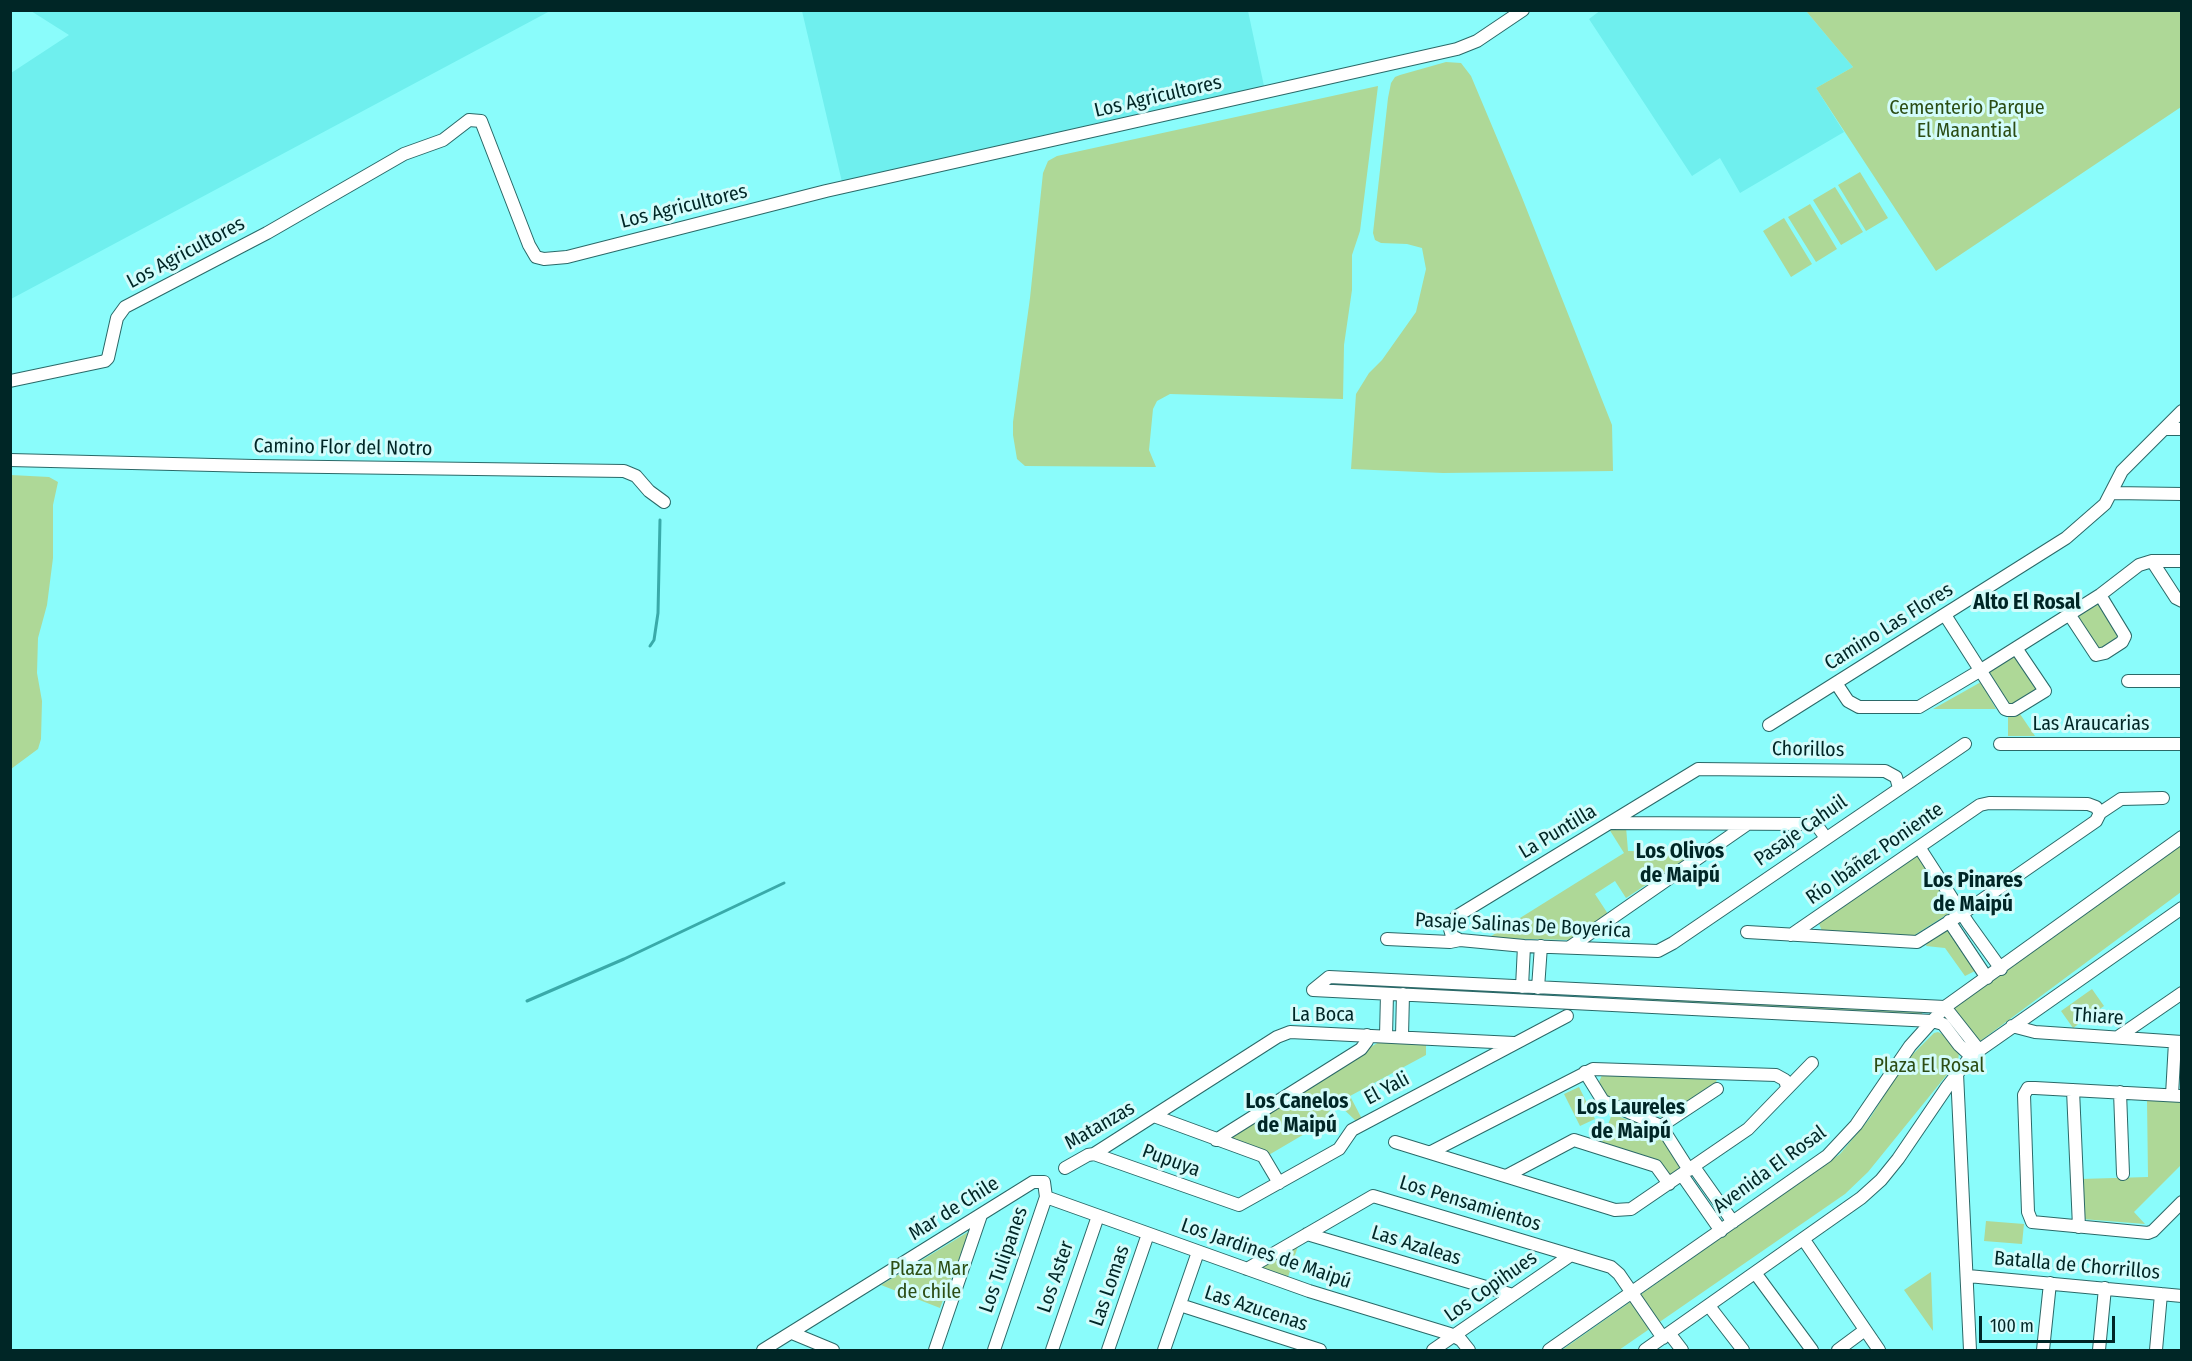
<!DOCTYPE html>
<html>
<head>
<meta charset="utf-8">
<style>
  body { margin:0 }
  #map { position:relative; width:2192px; height:1361px; overflow:hidden; background:#8afcfb; font-family:"Fira Sans Condensed",sans-serif }
  canvas { display:block }
  .frame { position:absolute; inset:0; border:12px solid #002626; pointer-events:none }
  .scale { position:absolute; left:1979px; top:1316px; width:136px; height:27px; box-sizing:border-box; border:3px solid #002626; border-top:0; padding-left:8px; font-size:18px; line-height:21px; white-space:nowrap; color:#002626; -webkit-text-stroke:4px #d3fcfb; paint-order:stroke }
</style>
</head>
<body>
<div id="map">
<canvas width="2192" height="1361"></canvas>
<div class="frame"></div>
<div class="scale">100 m</div>
</div>
<script>
const g = document.querySelector('canvas').getContext('2d');
g.lineJoin = 'round';
function fill(path, color) { g.fillStyle = color; g.fill(path, 'evenodd'); }
const shape = rows => new Path2D(rows.map(r => 'M' + r).join(''));
function trace(path, color, width, dash) { g.strokeStyle = color; g.lineWidth = width; g.lineCap = dash ? 'butt' : 'round'; g.setLineDash(dash || []); g.stroke(path); }
function write(font, color, halo, rows, align = 'center') {
  g.font = font + ' "Fira Sans Condensed",sans-serif'; g.lineWidth = 6; g.setLineDash([]); g.textBaseline = 'middle'; g.strokeStyle = halo; g.fillStyle = color; for (const [text, x, y, turn = 0] of rows) {
    g.save(); g.translate(x, y); g.rotate((+turn || 0) * Math.PI / 180); g.textAlign = isNaN(turn) ? turn : align; if (halo) g.strokeText(text, 0, 0); g.fillText(text, 0, 0); g.restore();
  }
}
fill(shape([
  [1601,10,1806,11,1853,67,1816,88,1844,132,1740,193,1720,158,1692,176,1589,19],
  [31,11,31,10,550,11,11,299,11,73,69,35],
  [802,11,1248,11,1264,86,1059,136,842,182]
]), '#6fefee');
fill(shape([
  [1806,11,2179,11,2182,16,2181,107,1936,271,1816,88,1853,67],
  [1446,62,1461,63,1471,76,1521,195,1612,425,1613,471,1443,473,1351,469,1356,394,1369,373,1382,360,1416,312,1426,269,1422,248,1407,244,1381,243,1375,240,1373,233,1388,98,1391,83,1395,77,1400,75],
  [1378,86,1360,231,1352,255,1352,290,1344,345,1343,399,1170,394,1157,401,1153,409,1149,450,1156,467,1025,466,1017,459,1013,435,1013,422,1030,298,1043,173,1048,161,1057,156],
  [1860,172,1888,218,1866,231,1838,185],
  [1835,187,1863,232,1841,245,1813,200],
  [1810,204,1837,249,1816,262,1788,217],
  [1784,218,1812,264,1791,277,1763,231],
  [11,475,49,477,58,482,53,505,53,558,47,605,38,638,37,673,42,701,41,739,38,749,11,769],
  [2099,603,2121,637,2099,651,2077,617],
  [2016,655,2038,687,2037,691,2010,707,1989,671],
  [1981,682,1996,709,1933,709],
  [2008,714,2020,714,2035,736,2008,736],
  [1626,827,1628,851,1696,852,1626,898,1615,881,1595,894,1608,914,1569,940,1488,938,1624,853,1609,829],
  [2181,845,2181,892,1979,1042,1953,1008],
  [1916,852,1954,910,1913,936,1822,931,1818,921],
  [1946,930,1951,931,1977,970,1965,976,1945,948,1926,946,1928,941],
  [2092,989,2104,1006,2073,1028,2061,1011],
  [1646,998,1924,1011,1921,1015,1646,1002],
  [1938,1032,1946,1036,1959,1053,1958,1061,1868,1172,1845,1194,1619,1350,1562,1350,1840,1154,1870,1118,1906,1061,1934,1033],
  [1379,1042,1426,1042,1426,1055,1350,1096,1362,1119,1356,1121,1337,1103,1328,1113,1330,1119,1267,1156,1232,1141,1230,1137,1232,1133],
  [1602,1075,1717,1079,1715,1086,1664,1118,1607,1096,1599,1082],
  [1579,1087,1595,1119,1580,1126,1564,1094],
  [2147,1100,2181,1102,2181,1165,2134,1212,2145,1224,2082,1219,2080,1179,2148,1177],
  [1612,1114,1658,1131,1682,1168,1669,1176,1601,1143],
  [1986,1221,2024,1224,2022,1244,1984,1241],
  [968,1232,967,1238,940,1308,881,1285],
  [1298,1246,1288,1277,1260,1269],
  [1931,1272,1933,1331,1904,1290]
]), '#aed897');
trace(shape([
  [650,646,654,640,658,613,660,520],
  [527,1001,624,959,784,883]
]), '#39aaa9', 3);
const minor = shape([
  [10,381,105,361,108,358,117,318,125,307,267,233,404,154,443,140,469,120,481,121,529,245,536,257,544,259,567,257,826,191,1457,49,1477,41,1523,10],
  [2165,429,2182,429],
  [10,460,254,466,624,471,636,476,649,491,664,502],
  [2112,493,2182,494],
  [2152,561,2176,598,2182,601],
  [2069,614,2096,655,2105,653,2122,642,2125,636,2100,595],
  [1945,615,2005,709,2008,710,2014,710,2045,691,2016,648],
  [2128,681,2182,681],
  [1836,683,1848,701,1859,707,1919,707,1981,670,2100,595,2139,565,2152,561,2182,561],
  [1769,725,2066,538,2105,504,2122,471,2182,411],
  [2000,744,2182,744],
  [1611,823,1805,824,1818,827,1826,838],
  [1919,847,1968,923,2001,969],
  [1949,921,1987,978],
  [1747,932,1917,942,1963,913,2096,821,2100,813,2121,799,2163,798],
  [1791,935,1980,805,1989,803,2088,804,2096,807,2100,813],
  [1387,939,1450,942,1460,940,1524,946,1658,951,1673,943,1965,744],
  [1460,940,1452,936,1450,929,1451,923,1457,916,1698,769,1885,771,1896,777,1899,788],
  [1570,947,1746,825],
  [1522,987,1524,946],
  [1538,988,1541,946],
  [1313,990,1329,977,1945,1007,1979,1050],
  [1313,990,1932,1021,1943,1024,1959,1045,1971,1056],
  [2012,1026,2035,1032,2182,1042],
  [1386,1036,1387,994],
  [1402,1036,1403,994],
  [2118,1037,2182,993],
  [1585,1072,1603,1101,1661,1126,1689,1170],
  [1957,1073,1970,1350],
  [2073,1090,2079,1227],
  [2120,1092,2123,1174],
  [2172,1095,2175,1042],
  [2182,1096,2035,1088,2028,1088,2024,1095,2028,1212,2032,1222,2148,1233,2153,1231,2182,1202],
  [1154,1116,1263,1156,1279,1183],
  [1661,1126,1717,1089],
  [1216,1140,1361,1049,1367,1041,1367,1035],
  [1395,1142,1615,1210,1631,1209,1748,1129,1812,1063],
  [1431,1152,1593,1069,1776,1075,1785,1080,1787,1087],
  [1094,1154,1239,1205,1339,1149,1352,1130,1567,1016],
  [1694,1167,1733,1222],
  [1065,1168,1088,1155,1094,1154,1277,1037,1290,1032,1514,1043],
  [1508,1175,1574,1140,1656,1166,1669,1184],
  [1682,1175,1721,1231],
  [1046,1197,1309,1291,1450,1334,1461,1340,1469,1350],
  [1307,1234,1513,1295],
  [1804,1240,1879,1350],
  [1247,1269,1373,1196,1611,1267,1619,1274,1663,1338],
  [1756,1274,1812,1350],
  [1968,1276,2182,1296],
  [1180,1305,1320,1350],
  [1709,1306,1743,1350],
  [792,1333,833,1350],
  [1669,1333,1682,1350],
  [763,1350,1033,1182,1044,1182,1046,1197,994,1350],
  [935,1350,981,1215],
  [1052,1350,1098,1216],
  [1108,1350,1148,1234],
  [1164,1350,1198,1252],
  [1433,1350,1571,1255],
  [1549,1350,1827,1156,1856,1125,1910,1046,1945,1007,2182,837],
  [1645,1350,1861,1198,1881,1180,1898,1159,1947,1087,1971,1056,2182,908],
  [1838,1350,1865,1330],
  [2043,1350,2050,1283],
  [2099,1350,2105,1288],
  [2156,1350,2161,1294]
]);
trace(minor, '#2b6968', 14);
trace(minor, '#fff', 12);
write('20px', '#002626', '#d3fcfb', [
  ["Los Agricultores",1158,97,-13],
  ["Los Agricultores",684,207,-14],
  ["Los Agricultores",186,253,-28],
  ["Camino Flor del Notro",343,448,1],
  ["Camino Las Flores",1889,627,-32],
  ["Las Araucarias",2091,724],
  ["Chorillos",1808,750,1],
  ["Pasaje Cahuil",1801,831,-35],
  ["La Puntilla",1558,832,-31],
  ["Río Ibáñez Poniente",1875,854,-35],
  ["Pasaje Salinas De Boyerica",1523,926,3],
  ["La Boca",1323,1015],
  ["Thiare",2098,1017,4],
  ["El Yali",1387,1089,-28],
  ["Matanzas",1100,1126,-30],
  ["Pupuya",1171,1161,20],
  ["Avenida El Rosal",1770,1170,-36],
  ["Los Pensamientos",1470,1204,17],
  ["Mar de Chile",954,1209,-32],
  ["Las Azaleas",1416,1246,17],
  ["Los Jardines de Maipú",1266,1254,19],
  ["Los Tulipanes",1004,1260,-71],
  ["Batalla de Chorrillos",2077,1266,5],
  ["Los Aster",1056,1277,-71],
  ["Las Lomas",1110,1286,-71],
  ["Los Copihues",1491,1287,-35],
  ["Las Azucenas",1256,1309,18]
]);
write('20px', '#2c4d14', '#d3fcfb', [
  ["Cementerio Parque",1967,108],
  ["El Manantial",1967,131],
  ["Plaza El Rosal",1929,1066],
  ["Plaza Mar",929,1269],
  ["de chile",929,1292]
]);
write('bold 21px', '#002626', '#d3fcfb', [
  ["Alto El Rosal",2027,603],
  ["Los Olivos",1680,852],
  ["de Maipú",1680,876],
  ["Los Pinares",1973,881],
  ["de Maipú",1973,905],
  ["Los Canelos",1297,1102],
  ["de Maipú",1297,1126],
  ["Los Laureles",1631,1108],
  ["de Maipú",1631,1132]
]);
</script>
</body>
</html>
